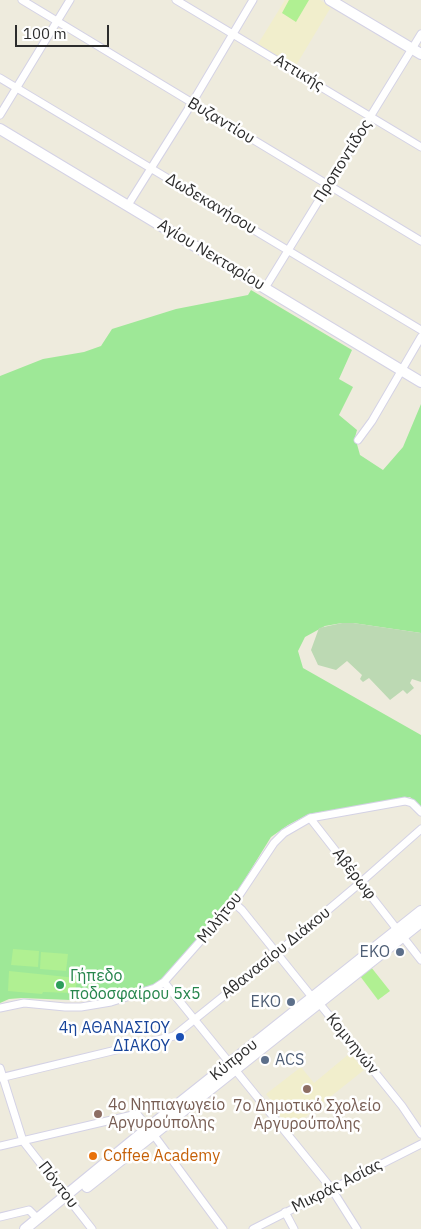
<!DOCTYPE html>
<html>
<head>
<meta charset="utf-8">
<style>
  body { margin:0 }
  #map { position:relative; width:421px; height:1229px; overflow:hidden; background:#eeebdd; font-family:"IBM Plex Sans",sans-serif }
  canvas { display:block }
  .scale { position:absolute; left:15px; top:25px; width:94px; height:22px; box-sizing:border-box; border:2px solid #2c2c2c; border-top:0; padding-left:6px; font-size:15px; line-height:18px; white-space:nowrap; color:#2c2c2c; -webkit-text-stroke:4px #fff; paint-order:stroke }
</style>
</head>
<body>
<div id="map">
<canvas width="421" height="1229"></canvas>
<div class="scale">100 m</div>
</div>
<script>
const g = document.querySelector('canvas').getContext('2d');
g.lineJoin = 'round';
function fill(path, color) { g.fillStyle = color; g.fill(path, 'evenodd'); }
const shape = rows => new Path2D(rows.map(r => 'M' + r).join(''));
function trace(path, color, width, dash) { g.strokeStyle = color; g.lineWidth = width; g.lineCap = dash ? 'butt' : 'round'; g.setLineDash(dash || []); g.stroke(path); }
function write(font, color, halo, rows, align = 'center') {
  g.font = font + ' "IBM Plex Sans",sans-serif'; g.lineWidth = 5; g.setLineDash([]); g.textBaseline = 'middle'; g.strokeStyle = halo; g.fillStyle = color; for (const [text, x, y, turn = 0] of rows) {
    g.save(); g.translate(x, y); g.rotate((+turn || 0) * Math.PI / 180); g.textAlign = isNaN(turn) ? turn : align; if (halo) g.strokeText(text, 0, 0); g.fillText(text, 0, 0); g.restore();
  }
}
fill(shape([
  [285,0,320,0,331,7,295,67,258,44],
  [350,1053,364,1070,290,1129,276,1111,273,1106,273,1103,266,1094,301,1067,314,1083]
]), '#f1eecc');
fill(shape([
  [251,290,352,350,339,379,353,387,339,415,357,430,355,437,360,455,383,470,403,447,421,404,421,633,353,623,342,623,325,626,305,637,298,651,303,668,421,735,421,807,410,797,309,814,288,825,271,837,232,900,164,978,152,986,96,1002,95,998,71,1000,22,998,9,999,0,1003,0,376,43,359,84,352,101,346,112,329,176,309,248,295]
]), '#9ee897');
fill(shape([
  [342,623,353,623,421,633,421,682,412,679,410,683,414,688,407,694,403,690,390,700,369,678,363,682,360,679,362,675,347,661,336,670,318,665,311,650,319,628]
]), '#bcd9b3');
fill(shape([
  [289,0,309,0,296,22,282,13],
  [13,949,39,951,38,967,11,965],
  [41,952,68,954,66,971,40,969],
  [371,967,390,991,378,1000,360,976],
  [9,971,77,978,75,993,43,992,42,994,8,991]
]), '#b0f092');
const street = shape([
  [22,0,421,241],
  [176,0,421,147],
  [0,78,421,330],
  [0,115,70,0],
  [128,205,192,103,253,0],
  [265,288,421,34],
  [358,440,372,421,421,337],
  [310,818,421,960],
  [234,903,242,910,312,997],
  [164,982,331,1188,357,1229],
  [319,1003,402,1106,421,1134],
  [0,1008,24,1003,65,1007,81,1007,111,1002,155,988,164,982,234,903,274,843,284,833,310,818,405,801,412,803,421,812],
  [0,1068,23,1141,92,1229],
  [0,1078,174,1036,277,953,360,883,421,829],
  [153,1134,223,1229],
  [0,1146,137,1114,148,1128],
  [285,1212,294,1229],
  [0,1217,29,1210,38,1219],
  [253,1229,421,1144]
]);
const secondary = shape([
  [330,0,421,54],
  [0,129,421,382],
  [87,1187,421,922],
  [25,1229,148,1128,421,911]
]);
trace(street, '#d4d2e5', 9);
trace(secondary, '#d4d2e5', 12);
trace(street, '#fff', 7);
trace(secondary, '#fff', 10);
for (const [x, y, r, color] of [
  [400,952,5,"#5c6f8a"],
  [60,985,5,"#2e9e5b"],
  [291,1002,5,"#5c6f8a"],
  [180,1037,5,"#1a4fb4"],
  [265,1060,5,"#5c6f8a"],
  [307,1089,5,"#8d6e63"],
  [98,1114,5,"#8d6e63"],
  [93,1156,5,"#e8710a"]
]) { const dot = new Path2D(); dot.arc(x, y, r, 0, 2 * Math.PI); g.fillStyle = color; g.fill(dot); trace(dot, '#fff', 2); }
write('16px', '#2c2c2c', '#fff', [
  ["Αττικής",299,73,31],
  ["Βυζαντίου",221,121,31],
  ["Προποντίδος",343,161,-58],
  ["Δωδεκανήσου",211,204,31],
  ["Αγίου Νεκταρίου",211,255,31],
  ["Αβέρωφ",354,874,52],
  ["Μιλήτου",220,918,-51],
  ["Αθανασίου Διάκου",276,953,-39],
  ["Κομνηνών",352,1044,51],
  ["Κύπρου",234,1060,-39],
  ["Πόντου",58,1185,52],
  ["Μικράς Ασίας",337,1186,-27]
]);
write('16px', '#4e5e75', '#fff', [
  ["ΕΚΟ",390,952],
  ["EKO",281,1002],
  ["ACS",275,1060,"left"]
], 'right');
write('16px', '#27864d', '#fff', [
  ["Γήπεδο",70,976],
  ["ποδοσφαίρου 5x5",70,994]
], 'left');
write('16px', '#164399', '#fff', [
  ["4η ΑΘΑΝΑΣΙΟΥ",170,1028],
  ["ΔΙΑΚΟΥ",170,1046]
], 'right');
write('16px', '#785e54', '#fff', [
  ["4ο Νηπιαγωγείο",108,1105],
  ["Αργυρούπολης",108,1123],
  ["7ο Δημοτικό Σχολείο",307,1106,"center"],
  ["Αργυρούπολης",307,1124,"center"]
], 'left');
write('16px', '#c56008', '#fff', [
  ["Coffee Academy",103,1156]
], 'left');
</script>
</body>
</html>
